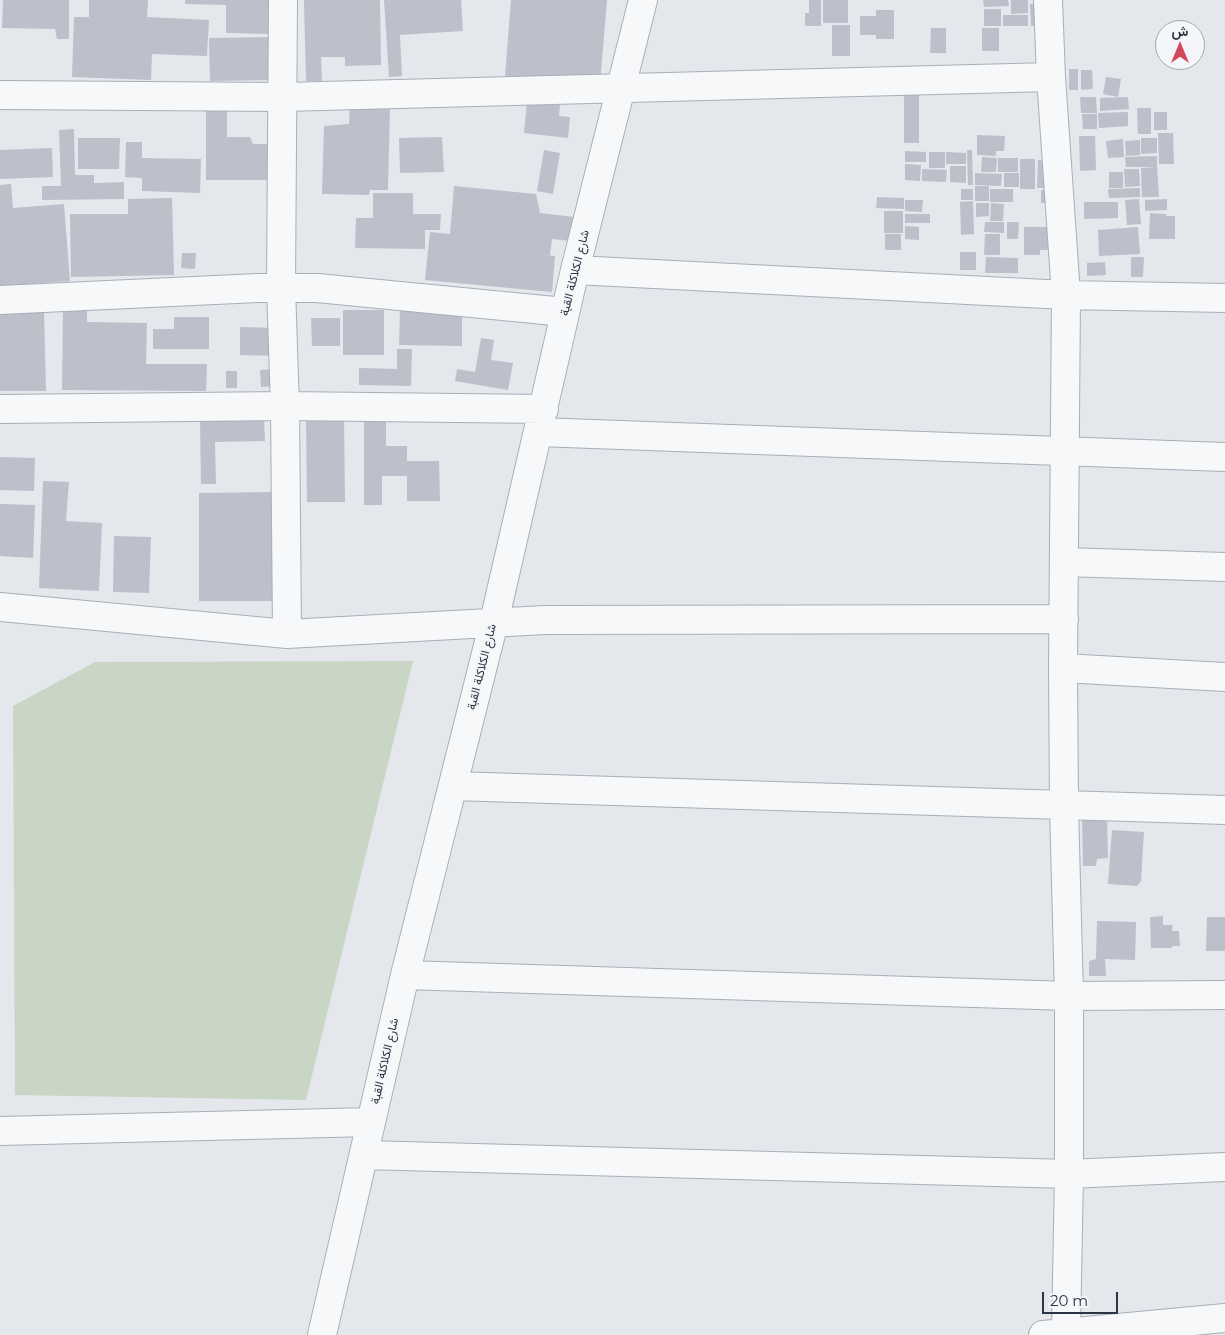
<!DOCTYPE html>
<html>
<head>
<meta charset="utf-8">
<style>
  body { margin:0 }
  #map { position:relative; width:1225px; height:1335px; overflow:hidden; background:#e4e7ec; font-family:Montserrat,Vazirmatn,sans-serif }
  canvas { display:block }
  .north { position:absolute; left:1155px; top:20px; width:50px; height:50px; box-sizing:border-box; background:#f4f6f9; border:1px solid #a4a8b1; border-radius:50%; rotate:0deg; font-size:14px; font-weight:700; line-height:20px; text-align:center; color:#2b3445 }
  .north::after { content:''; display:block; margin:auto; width:18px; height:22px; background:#d1495b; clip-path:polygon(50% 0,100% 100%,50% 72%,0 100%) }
  .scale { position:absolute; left:1042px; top:1292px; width:76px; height:22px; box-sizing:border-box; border:2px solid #2b3445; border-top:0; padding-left:6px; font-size:15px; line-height:18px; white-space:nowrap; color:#2b3445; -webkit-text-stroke:4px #f4f6f9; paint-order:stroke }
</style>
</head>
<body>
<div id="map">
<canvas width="1225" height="1335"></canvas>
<div class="north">ش</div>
<div class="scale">20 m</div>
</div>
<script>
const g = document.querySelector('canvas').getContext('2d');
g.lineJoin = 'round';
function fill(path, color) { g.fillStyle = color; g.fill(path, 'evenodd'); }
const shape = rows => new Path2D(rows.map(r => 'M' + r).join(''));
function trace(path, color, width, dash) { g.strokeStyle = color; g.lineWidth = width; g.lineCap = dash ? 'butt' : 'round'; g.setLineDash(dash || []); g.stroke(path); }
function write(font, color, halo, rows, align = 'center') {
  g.font = font + ' Montserrat,Vazirmatn,sans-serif'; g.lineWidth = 4; g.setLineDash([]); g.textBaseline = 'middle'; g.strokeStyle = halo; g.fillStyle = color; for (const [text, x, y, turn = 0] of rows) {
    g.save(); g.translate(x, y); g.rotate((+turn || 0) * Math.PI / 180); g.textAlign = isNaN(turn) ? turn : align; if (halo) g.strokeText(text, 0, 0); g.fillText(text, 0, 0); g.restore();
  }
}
fill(shape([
  [413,661,306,1100,15,1095,13,706,95,662]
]), '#c9d6c5');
fill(shape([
  [3,0,69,0,69,39,57,39,55,29,2,28],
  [89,0,148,0,147,17,209,20,207,56,152,54,151,80,72,77,74,17,89,17],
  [185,0,273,0,273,34,226,33,226,5,185,4],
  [304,0,380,0,381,65,345,66,345,57,321,57,322,81,306,81],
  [384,0,461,0,463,31,400,35,402,76,389,77],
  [511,0,607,0,600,84,505,76],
  [809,0,821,0,821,26,805,26,805,13,809,13],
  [823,0,848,0,848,23,823,23],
  [983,0,1008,0,1009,6,984,7],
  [1011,0,1028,0,1028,13,1011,14],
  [1030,4,1047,4,1047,26,1031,26],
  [984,9,1001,9,1001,26,984,26],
  [876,10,894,10,894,39,876,39,876,35,860,35,860,16,876,16],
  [1003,15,1028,15,1028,26,1003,26],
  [832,25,850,25,850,56,832,56],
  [931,28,946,28,946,53,930,53],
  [982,28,999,28,999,51,982,51],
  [271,37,272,80,210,81,209,38],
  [1069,69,1078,69,1078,90,1069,90],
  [1081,70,1092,70,1093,89,1081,90],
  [1106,77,1121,79,1118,97,1103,94],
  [904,95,919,95,919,143,904,143],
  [1080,97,1096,97,1097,113,1081,113],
  [1128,97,1129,109,1100,111,1100,98],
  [527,102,560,105,559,116,570,117,568,138,524,133],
  [350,104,390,106,388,190,370,190,369,195,322,194,324,126,349,124],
  [1137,108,1151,108,1151,134,1138,134],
  [206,111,227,111,227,137,250,137,253,144,268,144,267,180,206,180],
  [1128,112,1128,126,1099,128,1098,113],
  [1154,112,1167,112,1167,130,1154,130],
  [1082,114,1097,114,1097,129,1083,129],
  [74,129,75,175,94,175,94,183,124,182,124,199,42,200,42,186,61,186,59,130],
  [1158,133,1173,133,1174,164,1159,164],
  [977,135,1005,136,1004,151,996,151,996,156,977,155],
  [1079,136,1095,136,1096,170,1080,171],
  [442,137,444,172,400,173,399,138],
  [78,138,120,138,119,169,78,169],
  [1141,138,1157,138,1157,153,1141,154],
  [1123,139,1124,157,1108,158,1106,141],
  [1140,140,1140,155,1126,156,1125,141],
  [126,142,142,142,142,158,201,159,200,193,142,191,142,178,125,177],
  [52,148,53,177,0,179,0,150],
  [544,150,560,153,553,194,537,191],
  [967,150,972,150,973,185,968,185],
  [905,151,926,152,926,162,905,162],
  [929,152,945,152,945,168,929,168],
  [946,152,966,153,966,164,946,164],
  [1157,156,1157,167,1126,167,1125,157],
  [982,157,997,158,996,172,981,172],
  [998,158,1018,158,1018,172,998,172],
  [1020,159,1035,159,1035,189,1020,189],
  [1038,160,1051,161,1050,188,1037,188],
  [905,164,921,165,920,181,905,180],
  [950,166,966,166,966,183,950,182],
  [1157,167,1159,197,1142,197,1141,168],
  [922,169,947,170,946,182,922,181],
  [1124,169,1139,169,1140,186,1125,187],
  [1109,172,1123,172,1123,188,1109,188],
  [975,173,1002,174,1001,186,975,185],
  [1004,173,1019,173,1019,187,1004,187],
  [11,184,13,208,64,204,70,281,0,286,0,185],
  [454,186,536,194,540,213,574,217,571,241,552,239,550,255,541,254,555,256,552,292,425,280,430,232,450,234],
  [975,186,989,186,989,201,975,201],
  [1140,188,1140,197,1109,198,1108,189],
  [961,189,973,189,973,200,961,200],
  [990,189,1013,189,1013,202,990,202],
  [1041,190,1052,190,1052,203,1041,203],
  [373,193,413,193,413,214,441,214,440,230,425,230,425,249,355,248,356,218,373,218],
  [877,197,904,198,904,209,876,208],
  [172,198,174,275,71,277,70,214,128,214,128,199],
  [1139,199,1141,224,1127,225,1125,200],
  [1167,199,1167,210,1145,211,1145,200],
  [905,200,923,200,922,212,905,211],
  [973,201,974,234,961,235,960,202],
  [1084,202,1118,202,1118,218,1084,219],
  [976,203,989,203,989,216,976,217],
  [991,203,1004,204,1003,221,990,221],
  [884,211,903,211,903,233,884,233],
  [1150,213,1166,214,1166,216,1175,216,1175,239,1149,239],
  [905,214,930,214,930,223,905,223],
  [985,222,1004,222,1004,233,984,232],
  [1007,222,1019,222,1018,239,1007,239],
  [905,226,919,227,919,240,905,239],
  [1024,227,1049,227,1049,250,1040,250,1040,255,1024,255],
  [1138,227,1140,254,1099,256,1098,230],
  [885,234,901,234,901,250,885,250],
  [985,234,1000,234,1000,255,984,255],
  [960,252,976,252,976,270,960,270],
  [182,253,196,253,195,269,181,268],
  [986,257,1018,258,1018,273,985,273],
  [1131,257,1144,257,1143,277,1131,277],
  [1105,262,1106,275,1087,276,1087,263],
  [63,305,87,305,87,322,147,323,146,364,207,364,206,391,62,390],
  [343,310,384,310,384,355,343,355],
  [400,310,462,311,462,346,399,345],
  [0,313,44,313,46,391,0,391],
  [174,317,209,317,209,349,153,349,153,329,174,329],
  [311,318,340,318,340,346,312,346],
  [240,327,278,328,278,356,240,355],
  [481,338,494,340,491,360,513,363,508,390,455,381,457,369,475,372],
  [397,349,412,349,411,386,359,385,359,368,397,369],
  [276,369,277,386,261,387,260,370],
  [226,371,237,371,237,388,226,388],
  [364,417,386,417,386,446,407,446,407,461,439,461,440,501,407,501,407,476,382,476,382,505,364,505],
  [264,418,265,441,215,442,216,484,201,484,200,420],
  [306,418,344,418,345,502,307,502],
  [0,457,35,458,34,491,0,490],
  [43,481,69,482,66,521,102,523,99,591,39,588],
  [275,492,276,601,199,601,199,493],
  [0,504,35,505,33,558,0,556],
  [114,536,151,537,149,593,113,592],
  [1082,816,1107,816,1108,858,1097,859,1096,866,1083,866],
  [1112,830,1144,832,1141,881,1137,886,1108,884],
  [1163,916,1163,925,1173,925,1172,931,1179,931,1180,946,1172,946,1172,948,1151,948,1150,917],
  [1207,917,1225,917,1225,951,1206,951],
  [1097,921,1136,922,1135,960,1105,959,1106,976,1089,976,1089,961,1096,959]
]), '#bbc0ca');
const minor = shape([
  [283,0,281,288,285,406,287,634],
  [1048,0,1051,77,1066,295,1063,668,1064,806,1069,996,1069,1174,1066,1332],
  [0,95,283,97,1051,77],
  [575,270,1066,295,1225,298],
  [0,300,258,288,317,288,565,312],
  [0,409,285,406,544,409],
  [538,432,1225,457],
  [1064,562,1225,567],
  [0,607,287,634,545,620,1064,619],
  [1063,668,1225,677],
  [453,786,1225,810],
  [405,975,1069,996,1225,995],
  [0,1131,371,1122],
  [364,1155,1069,1174,1225,1167],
  [322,1335,405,975,494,622,575,270,643,0],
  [1043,1335,1225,1318]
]);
trace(minor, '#a9aeb7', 30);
trace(minor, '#f7f8fa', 28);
write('12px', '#2b3445', '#f4f6f9', [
  ["شارع الكلاكلة القبة",575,273,-76],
  ["شارع الكلاكلة القبة",482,667,-76],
  ["شارع الكلاكلة القبة",385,1061,-77]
]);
</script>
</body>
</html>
